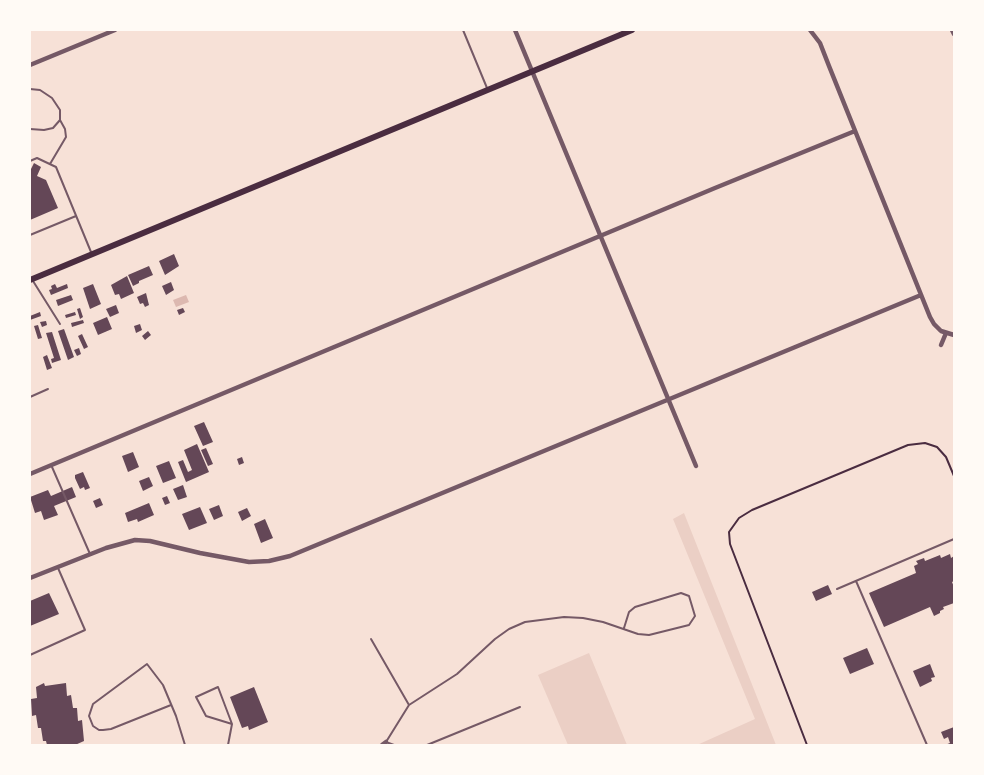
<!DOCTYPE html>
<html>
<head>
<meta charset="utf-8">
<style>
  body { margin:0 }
  #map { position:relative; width:984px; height:775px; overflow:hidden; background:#f7e1d7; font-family:"Roboto Condensed",sans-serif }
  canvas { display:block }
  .frame { position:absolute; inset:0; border:31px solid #fffaf5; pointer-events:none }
</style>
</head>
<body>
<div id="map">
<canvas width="984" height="775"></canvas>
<div class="frame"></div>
</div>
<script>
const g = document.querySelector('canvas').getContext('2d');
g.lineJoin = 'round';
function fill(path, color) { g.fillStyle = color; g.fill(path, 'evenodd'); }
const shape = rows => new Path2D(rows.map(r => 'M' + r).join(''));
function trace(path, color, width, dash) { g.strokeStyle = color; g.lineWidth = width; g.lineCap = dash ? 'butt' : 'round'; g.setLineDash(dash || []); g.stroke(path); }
fill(shape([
  [684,513,776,745,697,745,755,719,673,519],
  [589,653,627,745,568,745,538,675]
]), '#ebcfc5');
fill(shape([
  [186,295,189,302,176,307,173,300]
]), '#dcb8b0');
fill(shape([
  [34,163,41,167,37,176,46,180,58,208,30,220,30,171],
  [174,254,179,266,165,275,159,261],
  [149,266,153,275,139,281,139,283,133,286,128,275],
  [127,276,134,293,121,299,119,294,115,295,111,285],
  [171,282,174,290,166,295,162,286],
  [55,284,57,288,67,284,68,288,51,295,49,290,52,289,51,286],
  [93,284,101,304,90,309,83,288],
  [146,293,149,305,145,307,143,303,140,304,137,297],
  [71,295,73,300,58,306,56,300],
  [116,305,119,313,110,317,106,309],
  [80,308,83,317,80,319,77,309],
  [183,308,185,312,179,315,177,310],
  [40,312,41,316,30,320,30,316],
  [75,312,76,315,66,318,65,315],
  [107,317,112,329,98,335,93,323],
  [83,320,84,323,72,327,71,323],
  [46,321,47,325,42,327,40,322],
  [140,324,142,330,136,333,134,326],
  [38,325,42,338,38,339,34,326],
  [64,329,74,357,68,360,58,331],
  [148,331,151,335,145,340,142,336],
  [52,332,61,360,52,363,51,359,54,358,46,333],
  [82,334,88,347,84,349,78,336],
  [79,348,81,354,77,356,74,350],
  [47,355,52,368,47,370,43,357],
  [204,422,213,442,203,446,194,426],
  [197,444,209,472,186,482,178,462,183,460,188,472,192,470,184,450],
  [206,448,213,464,208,466,201,450],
  [133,452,139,467,128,472,122,456],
  [242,457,244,463,239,465,237,459],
  [169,461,176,478,163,483,156,466],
  [83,472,90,488,85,490,84,487,80,489,75,478,75,475],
  [149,477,153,486,143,491,139,481],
  [183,485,187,497,178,500,173,489],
  [72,487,76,497,54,506,58,515,44,520,41,511,35,513,30,497,48,490,51,496],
  [167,496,170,503,165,505,162,498],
  [100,498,103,505,96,508,93,501],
  [149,503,154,515,138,522,137,519,128,522,125,513],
  [219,505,223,516,214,520,209,509],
  [200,507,207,523,189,530,182,514],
  [247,508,251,516,242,521,238,512],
  [265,519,273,538,261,543,254,524],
  [950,554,951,558,954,556,954,581,952,582,954,587,954,603,943,607,944,609,940,611,940,613,934,616,930,607,884,627,869,593,916,573,914,566,918,564,916,561,924,558,925,561,940,555,941,558],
  [828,585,832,594,816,601,812,592],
  [49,593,59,614,30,626,30,601],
  [867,648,874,664,850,674,843,658],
  [930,664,935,677,931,678,932,681,920,687,913,671],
  [44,683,45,686,66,683,67,696,71,695,73,708,77,708,78,721,82,720,84,741,75,745,47,745,46,741,43,741,41,728,38,728,36,715,32,716,31,699,37,698,36,687],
  [254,687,268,722,249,730,248,726,242,728,230,697],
  [954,727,954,745,945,745,950,743,948,737,944,739,941,732]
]), '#644757');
trace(shape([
  [807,745,730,544,729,532,739,518,752,510,908,445,925,443,937,447,946,457,954,476]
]), '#4a2c40', 2);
trace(shape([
  [463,30,487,88],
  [30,89,40,90,52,98,60,110,60,120,65,129,66,137,50,164],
  [30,129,44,130,53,128,60,120],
  [30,161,37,158,56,167,91,252],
  [30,235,76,216],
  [33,281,60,324],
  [30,397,48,389],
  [52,467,90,554],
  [856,581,927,745],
  [837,589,954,539],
  [371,639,409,705],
  [30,655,85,630,58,568],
  [171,705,111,729,103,730,99,730,93,726,89,716,93,704,147,664,163,685,176,716,185,745],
  [228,745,232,724,218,687,196,697,206,716,232,724],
  [394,745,386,742,409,705,457,674,495,639,509,629,525,622,564,617,583,618,603,622,638,634,649,635,689,625,695,616,689,596,681,593,635,607,629,612,624,628],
  [427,745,520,707]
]), '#755966', 2);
trace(shape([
  [515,30,696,466],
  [810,30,820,43,829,66,930,317,934,324,941,331,954,335],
  [952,30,954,34],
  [30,65,115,30],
  [941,345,946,333],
  [30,474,715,188,855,131],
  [30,578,106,548,135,540,150,541,200,553,249,562,269,561,290,556,921,295],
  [382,745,386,742]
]), '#755966', 4.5);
trace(shape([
  [30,280,632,30]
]), '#4a2c40', 6);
</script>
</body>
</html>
